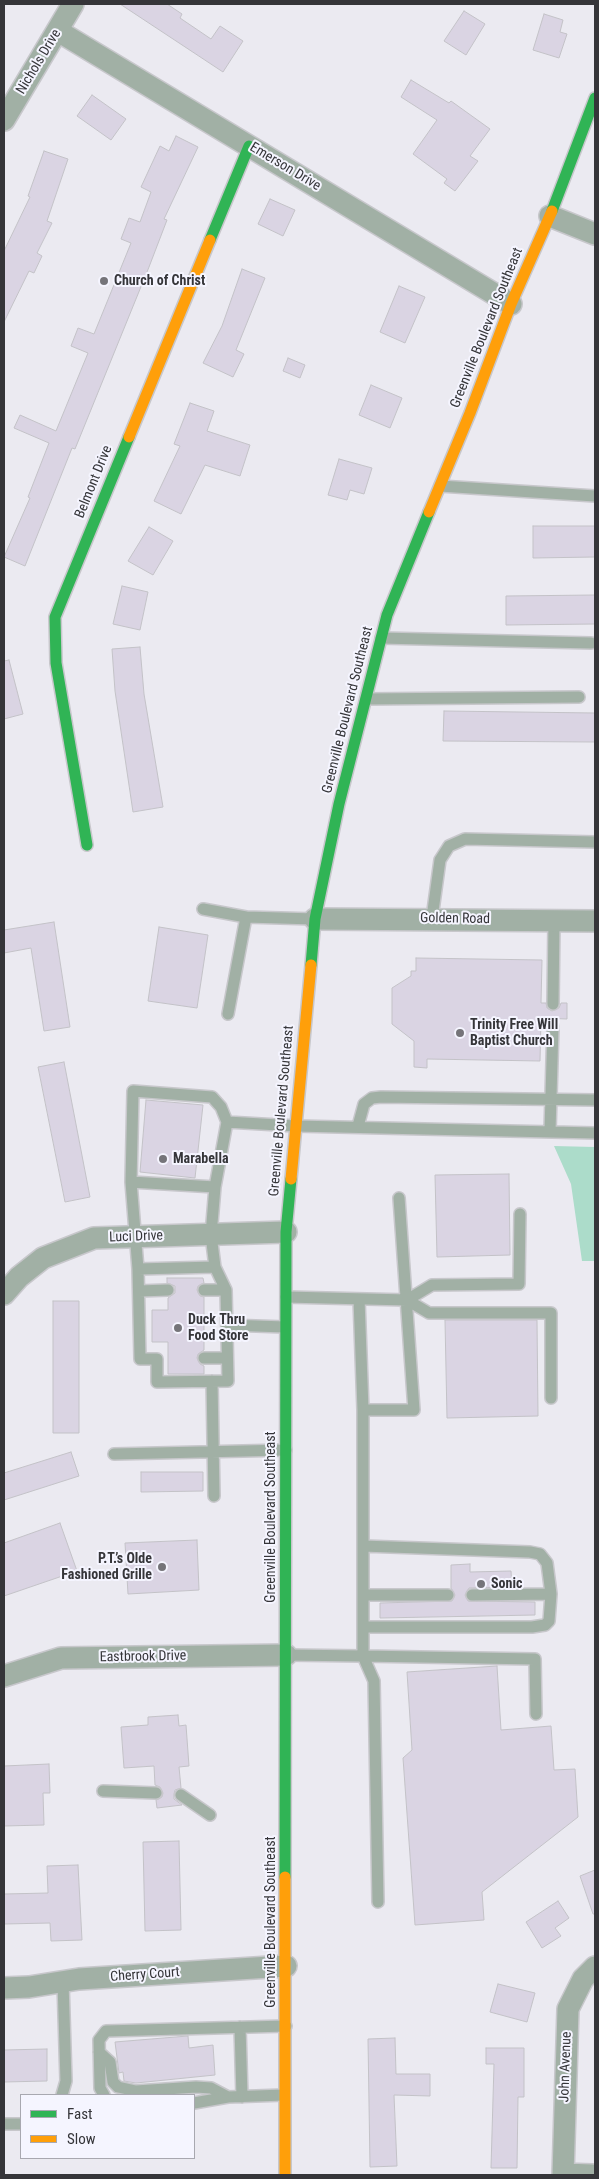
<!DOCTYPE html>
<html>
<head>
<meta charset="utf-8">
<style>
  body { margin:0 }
  #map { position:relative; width:599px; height:2179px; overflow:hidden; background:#ebeaf1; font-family:"Roboto Condensed",sans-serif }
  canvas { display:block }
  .frame { position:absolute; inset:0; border:5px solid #353539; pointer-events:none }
  .legend { position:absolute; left:20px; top:2094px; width:175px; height:65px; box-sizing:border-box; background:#f5f5ff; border:1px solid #a8a8b0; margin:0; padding:6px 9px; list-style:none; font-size:15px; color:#353539 }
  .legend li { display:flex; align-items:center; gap:10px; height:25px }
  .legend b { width:25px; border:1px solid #a8a8b0 }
</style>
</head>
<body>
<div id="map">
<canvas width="599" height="2179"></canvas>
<div class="frame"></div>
<ul class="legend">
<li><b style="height:6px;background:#30b455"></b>Fast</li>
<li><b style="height:6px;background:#ff9f0a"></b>Slow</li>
</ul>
</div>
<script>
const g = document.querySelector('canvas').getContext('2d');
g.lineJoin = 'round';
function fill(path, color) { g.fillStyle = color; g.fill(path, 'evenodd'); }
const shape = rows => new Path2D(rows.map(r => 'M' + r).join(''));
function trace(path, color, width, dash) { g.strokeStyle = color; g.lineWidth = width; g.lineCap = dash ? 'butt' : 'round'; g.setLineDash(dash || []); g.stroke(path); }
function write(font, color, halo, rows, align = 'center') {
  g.font = font + ' "Roboto Condensed",sans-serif'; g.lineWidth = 4; g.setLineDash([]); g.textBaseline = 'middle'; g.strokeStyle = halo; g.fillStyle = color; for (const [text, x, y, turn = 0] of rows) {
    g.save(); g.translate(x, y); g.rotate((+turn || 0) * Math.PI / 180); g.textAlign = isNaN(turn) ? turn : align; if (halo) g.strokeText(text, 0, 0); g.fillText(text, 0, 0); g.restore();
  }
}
fill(shape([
  [554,1146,595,1147,595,1261,582,1261,571,1184]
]), '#acdcca');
const building = shape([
  [120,4,167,4,182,14,180,18,211,39,220,26,243,41,223,72,120,4],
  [464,11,485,24,466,55,444,41,464,11],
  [544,14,563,20,560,32,567,34,559,58,533,50,544,14],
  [411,80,449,103,451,101,490,129,470,156,478,161,455,191,444,183,447,179,413,154,437,120,401,97,411,80],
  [92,95,126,119,111,140,77,116,92,95],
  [176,136,198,147,164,219,167,220,149,267,75,449,72,448,25,566,4,557,30,498,28,497,49,443,14,428,20,415,56,431,88,353,71,346,78,328,94,334,131,243,121,239,129,218,140,222,151,192,141,187,160,146,169,151,176,136],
  [44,151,68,159,47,221,52,223,37,253,42,256,34,273,29,271,4,322,4,251,30,197,28,196,44,151],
  [270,199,295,210,283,236,258,224,270,199],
  [242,269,265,278,236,350,244,354,233,377,203,363,222,326,242,269],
  [399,286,425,297,405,343,380,332,399,286],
  [288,358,305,365,300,378,283,371,288,358],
  [371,385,402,398,390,428,359,415,371,385],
  [190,403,214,411,207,431,250,445,240,476,205,465,181,514,154,501,180,446,174,444,190,403],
  [339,459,372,468,364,494,350,490,347,500,328,495,339,459],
  [533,526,595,526,595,557,533,558,533,526],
  [149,527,173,541,153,575,128,561,149,527],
  [122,586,148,592,140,630,113,624,122,586],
  [595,595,595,624,506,625,506,596,595,595],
  [140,647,144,694,163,807,133,812,115,691,112,649,140,647],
  [9,660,23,714,4,719,4,661,9,660],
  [444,711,595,713,595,742,443,741,444,711],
  [54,922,70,1027,44,1031,31,948,4,953,4,930,54,922],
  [159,927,208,935,197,1008,148,1001,159,927],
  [416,958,542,960,541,1003,546,1003,547,1008,552,1011,559,1008,561,1003,567,1003,567,1019,541,1018,540,1061,427,1059,427,1068,414,1067,414,1041,392,1024,392,988,411,976,411,971,416,971,416,958],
  [64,1062,90,1197,65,1202,38,1067,64,1062],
  [146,1100,203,1105,195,1178,140,1172,146,1100],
  [509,1174,510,1255,437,1257,435,1175,509,1174],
  [167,1278,203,1278,204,1283,198,1286,197,1290,200,1296,204,1297,204,1350,198,1354,197,1358,200,1364,204,1366,204,1374,168,1374,168,1342,152,1342,152,1310,168,1310,168,1298,175,1293,175,1286,167,1283,167,1278],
  [53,1301,79,1301,79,1433,53,1433,53,1301],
  [445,1320,537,1320,538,1416,447,1418,445,1320],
  [71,1452,79,1476,4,1500,4,1473,71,1452],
  [141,1472,203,1472,203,1491,141,1492,141,1472],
  [60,1523,77,1571,4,1596,4,1543,60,1523],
  [197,1540,199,1590,128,1594,125,1543,197,1540],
  [470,1564,470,1572,511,1571,512,1587,469,1588,465,1595,468,1601,535,1602,535,1615,380,1618,380,1603,452,1601,455,1595,451,1588,451,1565,470,1564],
  [497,1666,501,1730,551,1726,554,1770,575,1769,578,1817,482,1892,484,1920,415,1925,403,1758,412,1750,407,1672,497,1666],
  [178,1715,179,1726,186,1725,189,1766,179,1767,181,1788,175,1790,174,1794,174,1799,182,1805,157,1808,156,1800,162,1797,163,1793,160,1787,155,1785,154,1766,124,1768,121,1727,148,1725,148,1717,178,1715],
  [49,1764,50,1793,43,1793,44,1825,4,1826,4,1766,49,1764],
  [179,1841,181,1930,145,1931,143,1842,179,1841],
  [78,1865,82,1940,51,1941,50,1923,4,1924,4,1894,48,1893,47,1866,78,1865],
  [595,1870,595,1914,593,1914,580,1876,595,1870],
  [558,1901,569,1918,555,1928,561,1936,542,1948,526,1922,558,1901],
  [498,1984,535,1993,527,2022,490,2012,498,1984],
  [188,2036,189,2048,213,2045,215,2075,136,2083,124,2081,123,2072,119,2073,115,2042,188,2036],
  [395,2038,396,2074,430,2074,430,2096,394,2095,397,2166,370,2167,368,2039,395,2038],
  [486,2048,524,2048,524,2097,518,2097,517,2168,491,2168,494,2064,486,2064,486,2048],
  [47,2049,47,2081,4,2082,4,2050,47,2049]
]);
fill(building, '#dad4e3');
trace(building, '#c3c2c7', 1);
const lane = shape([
  [440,486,595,496],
  [381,638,591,643],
  [366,699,579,697],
  [203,909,246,917],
  [432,918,440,860,449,846,465,839,595,842],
  [553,1004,554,920],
  [228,1014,246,917,315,919],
  [358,1126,364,1104,372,1098,381,1097,595,1100],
  [550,1131,553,1026],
  [131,1182,138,1269,140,1359,157,1359,157,1382,228,1381,226,1290,215,1267],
  [215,1187,131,1182,133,1091,212,1097,221,1107,227,1122],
  [138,1269,215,1267,211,1235,215,1187,227,1122,296,1126,595,1133],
  [204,1290,226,1290],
  [139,1291,168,1290],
  [286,1297,407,1300,429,1313,551,1313,551,1398],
  [407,1300,432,1285,519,1284,520,1214],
  [227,1325,285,1327],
  [204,1358,227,1358],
  [212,1381,214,1496],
  [363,1410,414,1410,399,1198],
  [114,1454,286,1450],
  [363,1546,530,1552,540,1554,547,1563,551,1594,472,1595],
  [363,1595,448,1595],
  [363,1627,532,1627,545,1625,549,1621,551,1594],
  [286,1655,363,1656,363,1410,359,1299],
  [103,1791,156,1793],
  [181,1795,210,1815],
  [378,1902,374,1681,363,1656,535,1659,536,1714],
  [240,2027,242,2097],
  [99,2052,110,2062,113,2082,118,2087,136,2091,196,2087,211,2088,228,2097],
  [62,2095,66,2081,63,1982],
  [104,2095,100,2088,99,2040,106,2031,286,2026],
  [194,2103,228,2097,284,2095],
  [4,2124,21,2124]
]);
const street = shape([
  [58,31,511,304],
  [4,120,73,4],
  [550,216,595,234],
  [315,919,595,921],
  [4,1294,19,1277,43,1258,94,1238,286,1232],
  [4,1676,61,1658,286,1655],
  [4,1988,29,1987,79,1979,286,1966],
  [563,2174,592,2175],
  [563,2175,568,2009,583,1979,595,1967]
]);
const fast = shape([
  [552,211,595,98],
  [210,240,249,146],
  [87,845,56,663,55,617,129,437],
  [311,965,315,919,339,804,387,615,429,512],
  [285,1877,286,1232,291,1179]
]);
const slow = shape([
  [129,437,210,240],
  [429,512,470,413,511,304,552,211],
  [291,1179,311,965],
  [285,2175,285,1877]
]);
trace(lane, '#c7c7cb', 14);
trace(street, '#c7c7cb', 24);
trace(fast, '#c7c7cb', 14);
trace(slow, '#c7c7cb', 14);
trace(lane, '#a1b0a5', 11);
trace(street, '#a1b0a5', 21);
trace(fast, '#30b455', 11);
trace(slow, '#ff9f0a', 11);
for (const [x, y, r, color] of [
  [104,281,5,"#757479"],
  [460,1033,5,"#757479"],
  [163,1159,5,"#757479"],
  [178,1328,5,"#757479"],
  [162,1567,5,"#757479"],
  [481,1584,5,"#757479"]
]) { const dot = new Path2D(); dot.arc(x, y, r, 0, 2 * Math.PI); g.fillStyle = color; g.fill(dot); trace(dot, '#f5f5ff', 2); }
write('14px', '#353539', '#f5f5ff', [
  ["Nichols Drive",39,62,-59],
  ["Emerson Drive",285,167,31],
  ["Greenville Boulevard Southeast",487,328,-68],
  ["Belmont Drive",94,482,-68],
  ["Greenville Boulevard Southeast",348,710,-76],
  ["Golden Road",455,919,1],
  ["Greenville Boulevard Southeast",282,1111,-85],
  ["Luci Drive",136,1237,-2],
  ["Greenville Boulevard Southeast",271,1517,-90],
  ["Eastbrook Drive",143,1657,-1],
  ["Greenville Boulevard Southeast",271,1922,-90],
  ["Cherry Court",145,1975,-4],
  ["John Avenue",566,2067,-88]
]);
write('bold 14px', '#353539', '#f5f5ff', [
  ["Church of Christ",114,281],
  ["Trinity Free Will",470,1025],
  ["Baptist Church",470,1041],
  ["Marabella",173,1159],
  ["Duck Thru",188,1320],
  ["Food Store",188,1336],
  ["P.T.’s Olde",152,1559,"right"],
  ["Fashioned Grille",152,1575,"right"],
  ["Sonic",491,1584]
], 'left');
</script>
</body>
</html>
